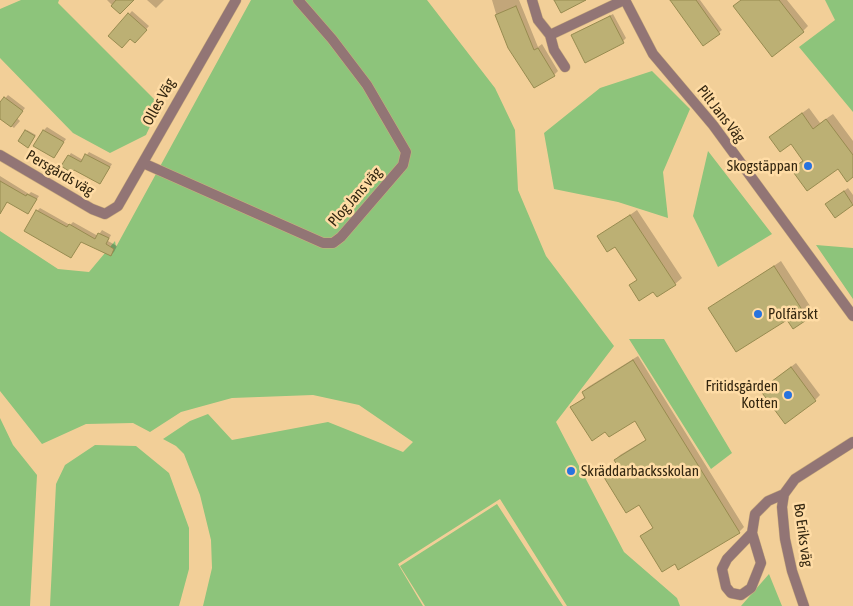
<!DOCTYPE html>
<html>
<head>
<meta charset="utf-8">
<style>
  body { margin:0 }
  canvas { display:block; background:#f2cf98 }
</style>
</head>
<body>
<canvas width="853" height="606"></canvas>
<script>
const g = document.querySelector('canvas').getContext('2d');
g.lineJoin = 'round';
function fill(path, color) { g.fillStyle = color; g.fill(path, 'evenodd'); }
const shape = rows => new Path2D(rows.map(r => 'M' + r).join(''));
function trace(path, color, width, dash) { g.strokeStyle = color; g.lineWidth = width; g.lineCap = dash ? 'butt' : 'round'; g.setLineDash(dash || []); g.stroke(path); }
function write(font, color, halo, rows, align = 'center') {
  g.font = font + ' "Asap Condensed",sans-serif'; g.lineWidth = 5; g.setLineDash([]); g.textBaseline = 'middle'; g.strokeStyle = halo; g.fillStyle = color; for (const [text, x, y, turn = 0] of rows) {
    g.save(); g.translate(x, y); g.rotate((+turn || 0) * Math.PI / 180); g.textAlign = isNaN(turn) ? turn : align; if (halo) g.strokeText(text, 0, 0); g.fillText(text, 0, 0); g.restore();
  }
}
fill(shape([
  [21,0,59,0,58,3,160,105,146,135,110,153,73,133,0,58,0,9],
  [251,0,427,0,495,88,515,130,518,190,546,256,614,346,556,422,624,552,677,598,680,606,567,606,500,499,398,564,423,606,203,606,212,568,211,540,200,495,184,454,176,446,163,439,190,421,208,414,232,440,328,422,403,452,413,442,359,405,313,395,232,398,181,412,150,432,133,423,86,424,42,444,0,391,0,231,58,269,89,272,115,241,116,247],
  [825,0,853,0,853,112,799,47,835,20],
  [652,71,690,109,663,172,668,218,618,202,554,189,544,133,600,88],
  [708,151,772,234,718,267,693,216],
  [816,245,853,248,853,299],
  [629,339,664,339,732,453,711,469],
  [0,418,13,445,37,475,30,606,0,606],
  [95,445,136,446,169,473,189,528,189,569,179,606,50,606,56,484,65,465],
  [497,504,563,606,425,606,400,566],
  [769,574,782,606,741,606]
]), '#8dc47b');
fill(shape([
  [107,0,130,0,120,13],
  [147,0,164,0,156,8],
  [492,0,519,0,538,47,542,44,558,71,554,75,497,17],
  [672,0,700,0,722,30,703,44],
  [742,0,787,0,808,26,803,31],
  [132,11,149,26,135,42,130,38,109,36],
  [613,14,626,38,623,41,573,35],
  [8,95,25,108,17,118,20,121,14,128,0,117,0,101,2,102],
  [809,108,820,123,833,114,853,141,853,176,838,167,793,170,803,160,791,142,770,137],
  [47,127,66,139,54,156,44,130],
  [27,130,36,135,29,145,26,131],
  [89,152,112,164,102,180,69,156,71,153,83,160],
  [0,176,29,194,31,192,39,196,28,213,8,201,2,208,0,207],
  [848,188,853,195,853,203,835,216,830,202],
  [40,208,70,225,73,222,98,236,102,230,111,235,108,241,117,246,114,252,111,255,37,211],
  [637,210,682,278,675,284,654,290,631,286,638,279,616,245,599,237],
  [781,261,814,312,807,318,710,309],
  [638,356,744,527,739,532,675,562,641,536,654,527,640,503,604,474,618,464,615,460,620,455,647,439,635,419,606,431,572,407,586,396,583,392,588,387],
  [796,363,820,395,815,400,761,390]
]), '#0003');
const building = shape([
  [116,0,134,0,120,14,111,6,116,0],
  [554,0,586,0,561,13,554,0],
  [670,0,696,0,720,34,703,46,670,0],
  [741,0,779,0,804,32,772,57,733,6,741,0],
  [516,6,534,50,538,48,555,76,534,88,508,48,495,15,516,6],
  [128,13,147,30,135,43,130,39,122,48,108,36,128,13],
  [610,16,624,43,585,63,571,35,610,16],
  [4,97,23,111,11,127,0,119,0,102,4,97],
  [802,113,813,129,826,119,853,155,853,177,847,182,838,169,807,191,791,169,803,161,791,144,780,152,769,137,802,113],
  [25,130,35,136,28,148,18,141,25,130],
  [43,130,64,142,54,158,33,146,43,130],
  [85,154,110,167,100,184,74,170,72,173,61,166,68,155,81,162,85,154],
  [0,181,26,196,27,194,37,199,28,214,7,202,0,214,0,181],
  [844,191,853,205,835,218,825,204,844,191],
  [36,210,67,227,69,224,95,239,98,233,109,238,106,244,114,249,111,256,81,242,71,258,24,231,36,210],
  [630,215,676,285,657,297,653,292,639,301,629,285,637,280,615,247,607,252,597,236,630,215],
  [774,266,808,319,793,329,787,320,736,352,708,308,774,266],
  [633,360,740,533,678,570,675,564,662,572,640,536,653,528,639,505,626,513,602,474,617,465,614,460,646,440,635,421,609,437,605,432,592,441,570,407,585,398,582,392,633,360],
  [791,367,816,401,785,424,760,390,791,367]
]);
fill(building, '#bcb074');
trace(building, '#978b50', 1);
const minor = shape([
  [532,0,538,20,550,35,624,0],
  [625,0,653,54,713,125,853,316],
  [550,35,554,50,565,67],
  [0,155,92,209,105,214,118,206,236,0],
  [143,163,323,243,333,243,341,237,403,165,406,152,367,85,332,39,298,0],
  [752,533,727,559,722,569,726,587,731,593,741,595,751,588,761,563,752,533,755,514,768,501,784,494],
  [804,606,792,571,785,539,782,507,784,494,795,479,853,442]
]);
trace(minor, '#ccad7d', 11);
trace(minor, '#927575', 10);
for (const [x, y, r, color] of [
  [808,166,5,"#2873df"],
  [758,314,5,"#2873df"],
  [788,395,5,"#2873df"],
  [571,471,5,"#2873df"]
]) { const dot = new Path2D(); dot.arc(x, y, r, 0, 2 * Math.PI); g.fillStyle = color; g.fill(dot); trace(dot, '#ffdca5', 2); }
write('15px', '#332610', '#ffdca5', [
  ["Olles Väg",159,102,-61],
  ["Pilt Jans Väg",721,114,52],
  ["Persgårds väg",60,173,30],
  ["Plog Jans väg",355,197,-49],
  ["Bo Eriks väg",803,535,82]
]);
write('15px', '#332610', '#ffdca5', [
  ["Skogstäppan",798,166],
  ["Polfärskt",768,314,"left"],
  ["Fritidsgården",778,386],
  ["Kotten",778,403],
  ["Skräddarbacksskolan",581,471,"left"]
], 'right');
</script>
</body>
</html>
